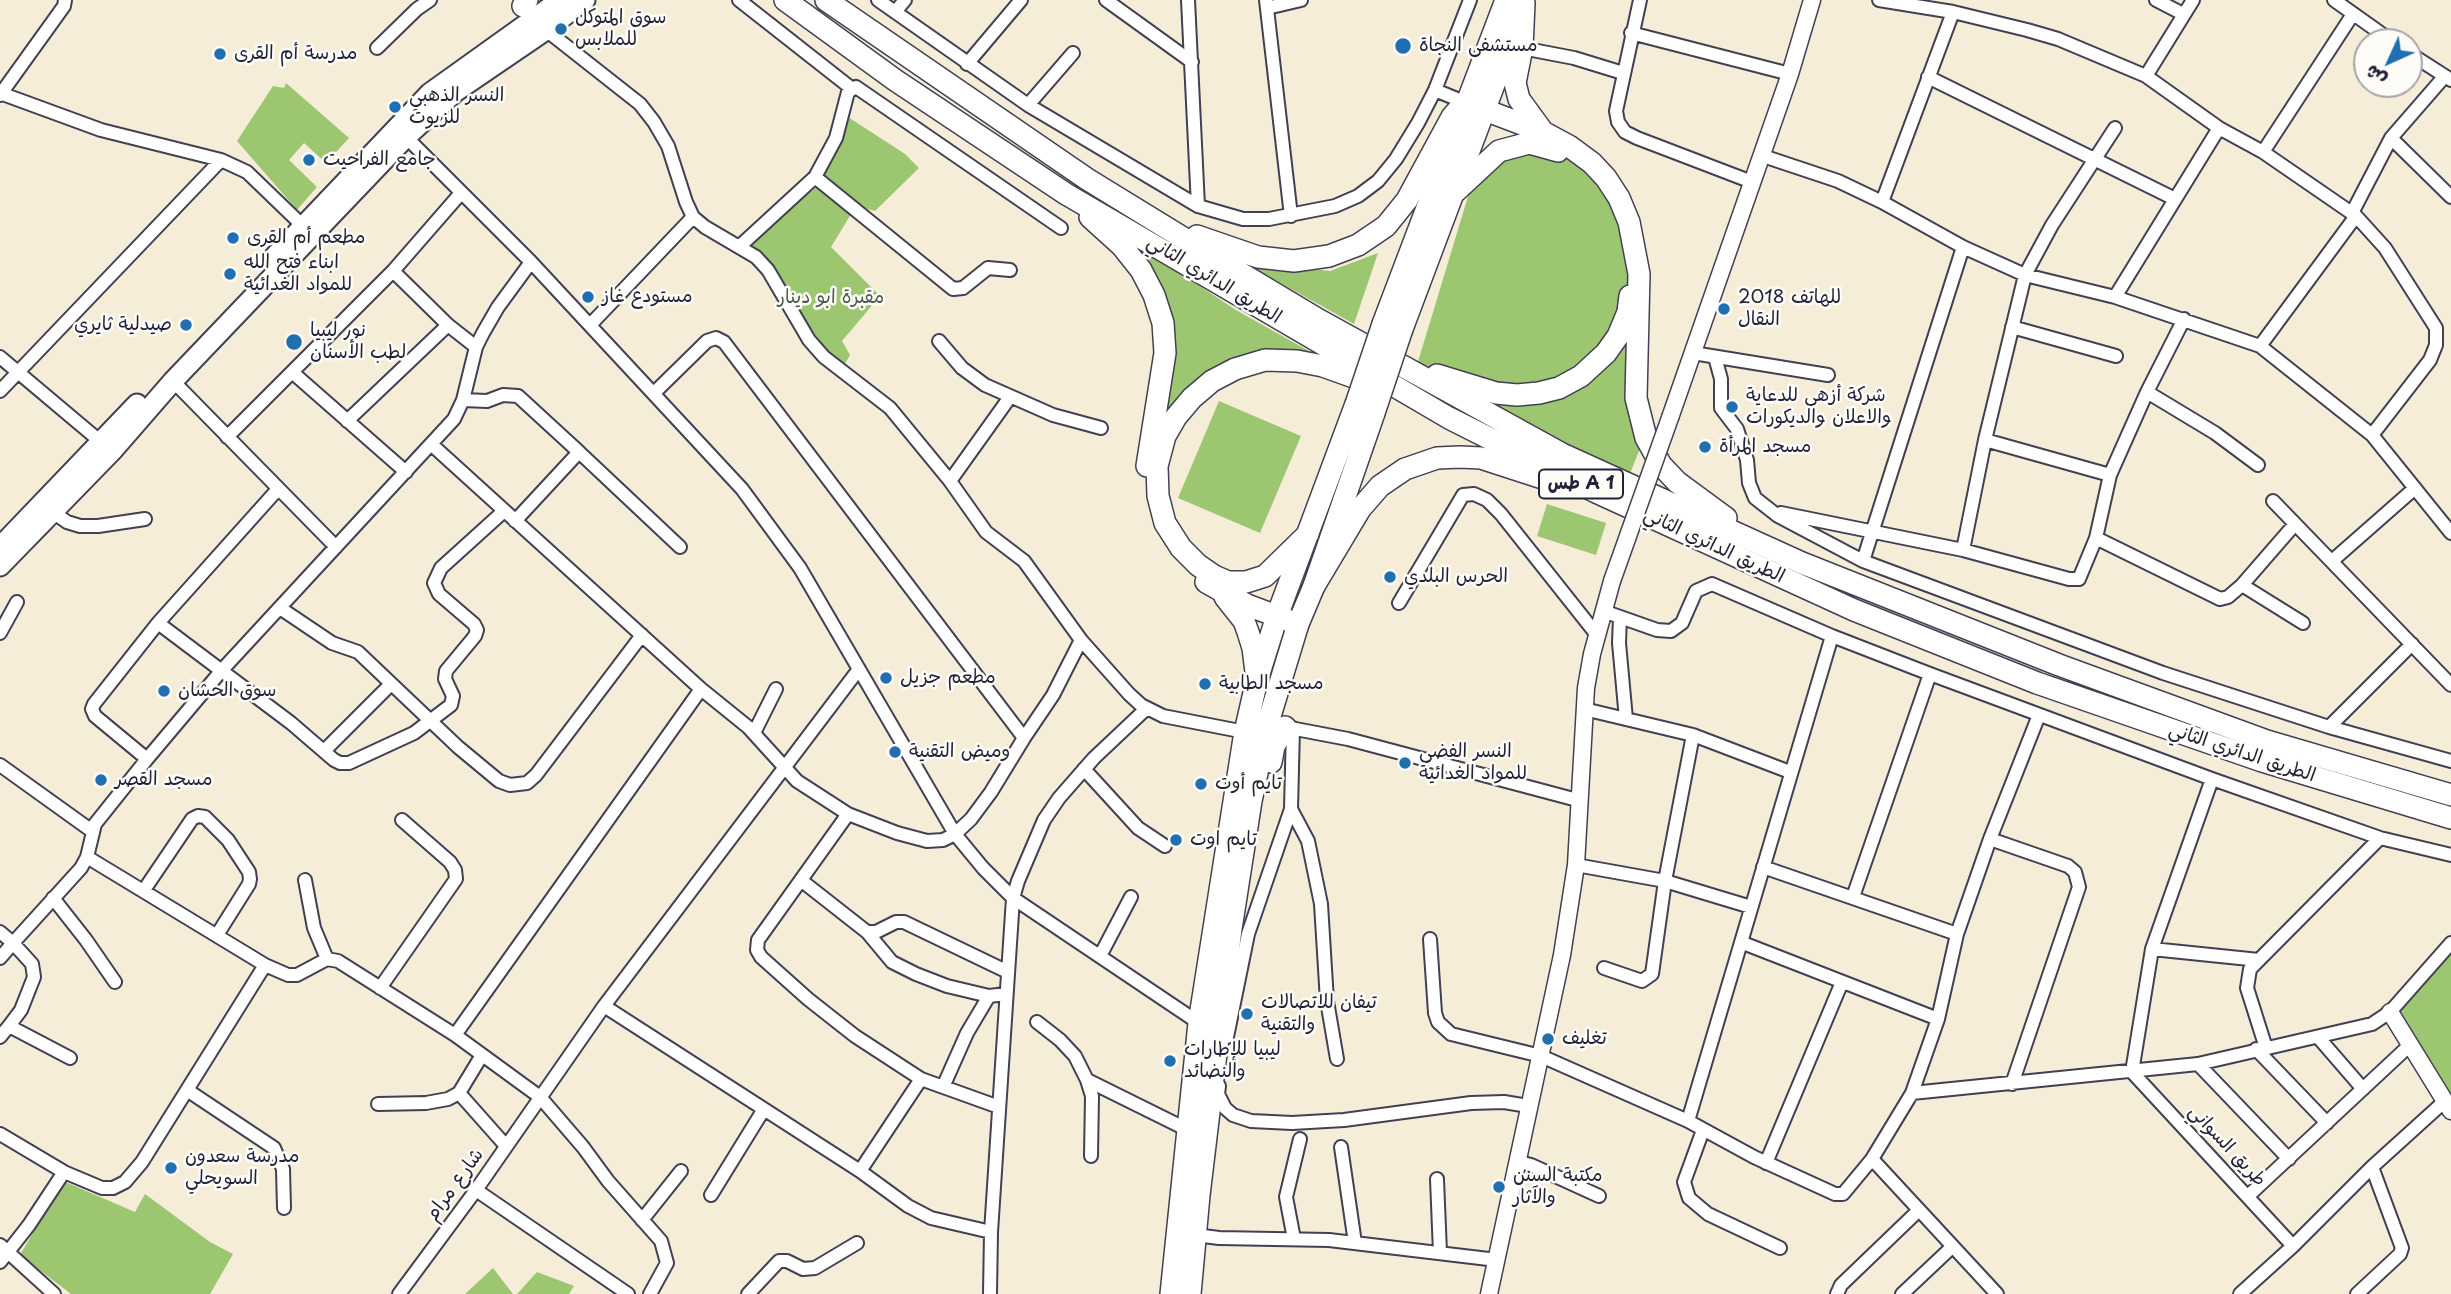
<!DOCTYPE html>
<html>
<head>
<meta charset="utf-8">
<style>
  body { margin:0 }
  #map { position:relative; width:2451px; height:1294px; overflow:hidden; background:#f6edd9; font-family:"Playpen Sans","Playpen Sans Arabic",sans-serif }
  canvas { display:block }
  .north { position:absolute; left:2353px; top:28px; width:70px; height:70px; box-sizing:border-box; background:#fdfcf7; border:2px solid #a5a5ac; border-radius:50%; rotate:225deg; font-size:19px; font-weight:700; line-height:28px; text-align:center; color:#22223b }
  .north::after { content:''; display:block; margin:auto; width:24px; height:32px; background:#1f6fb2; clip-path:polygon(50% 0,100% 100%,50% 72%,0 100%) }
</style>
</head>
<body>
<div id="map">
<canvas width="2451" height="1294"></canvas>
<div class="north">ش</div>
</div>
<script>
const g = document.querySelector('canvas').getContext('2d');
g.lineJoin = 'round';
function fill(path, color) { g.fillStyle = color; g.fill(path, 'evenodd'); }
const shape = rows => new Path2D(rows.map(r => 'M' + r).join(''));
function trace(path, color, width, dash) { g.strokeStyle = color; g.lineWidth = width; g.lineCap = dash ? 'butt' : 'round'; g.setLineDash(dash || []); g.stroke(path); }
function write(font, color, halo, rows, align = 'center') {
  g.font = font + ' "Playpen Sans","Playpen Sans Arabic",sans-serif'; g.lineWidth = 5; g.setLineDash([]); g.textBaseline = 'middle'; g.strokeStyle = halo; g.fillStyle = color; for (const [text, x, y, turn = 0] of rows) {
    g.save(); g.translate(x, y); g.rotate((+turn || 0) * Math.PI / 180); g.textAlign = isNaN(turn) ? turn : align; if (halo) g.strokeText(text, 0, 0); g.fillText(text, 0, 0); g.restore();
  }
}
fill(shape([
  [286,83,349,138,326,163,304,143,289,160,317,187,297,210,237,141,273,86,284,88],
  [848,117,905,154,919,168,875,211,856,206,831,247,880,296,842,341,850,355,843,367,813,340,771,267,749,243,818,186],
  [1499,151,1567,156,1600,185,1611,203,1628,251,1628,311,1645,436,1629,476,1620,482,1417,365,1476,170],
  [1098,219,1236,310,1348,373,1237,365,1165,436,1163,323],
  [1378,253,1354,324,1241,261,1330,271],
  [1219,401,1301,436,1260,533,1178,498],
  [1547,504,1606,523,1596,555,1537,536],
  [2451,943,2451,1111,2390,1012],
  [63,1181,135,1212,145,1194,210,1242,233,1254,210,1294,71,1294,20,1255],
  [493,1268,513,1294,465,1294],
  [537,1272,574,1286,569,1294,517,1294]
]), '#9dc671');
const minor = shape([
  [739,0,851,88],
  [878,0,1028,105,1198,206,1243,219,1269,219,1335,206,1358,196,1378,181,1396,159,1418,123,1435,90,1470,0],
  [1106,0,1192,62],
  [1188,0,1198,206],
  [1266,0,1291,216],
  [1640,0,1616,111,1618,122,1625,132,1637,138,1752,182],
  [1879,0,1953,12,2027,30,2058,39,2146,76,2219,128,2263,152,2356,216,2385,248,2436,328,2436,345,2430,360,2372,435],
  [2156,0,2183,14],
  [2334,0,2393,42],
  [1267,8,1301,0],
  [895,12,905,0],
  [1953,12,1882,202,1963,247,2025,275,2115,297,2260,346,2372,435,2451,533],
  [546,30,640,104,654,122,668,146,686,202,693,217,705,227,756,257,768,270,809,340,824,357,890,408,950,481,986,532,1024,561,1081,640,1129,694,1141,705,1163,716,1245,732],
  [1631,33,1790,74],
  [377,48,417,9,430,0],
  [1522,48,1574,58,1623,73],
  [2409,53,2451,80],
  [967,64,1021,0],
  [2146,76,2193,0],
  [1928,77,2175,199],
  [1435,90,1469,104],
  [0,93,101,130,221,160,247,172,303,226],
  [0,95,64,6,65,0],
  [1028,105,1073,53],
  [406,137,531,262,742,489,800,568,955,834,983,868,1013,898,1199,1023],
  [2391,138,2451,197],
  [2263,152,2353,14],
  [1763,156,1838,181,1882,202],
  [815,177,836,138,848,92,856,87,1061,228],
  [2352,213,2391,138,2444,77],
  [740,246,815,177,953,289,963,288,988,268,1010,270],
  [393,271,448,325,476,347],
  [2115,297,2219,128],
  [590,325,693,217],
  [2012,327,2116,356],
  [939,341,962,368,985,385,1053,415,1101,428],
  [2260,346,2356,216],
  [1693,353,1828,375],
  [0,357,101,442],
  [1715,357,1721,379,1721,408,1737,429,1747,460,1749,483,1755,498,1778,516,1863,561,2163,673,2329,727,2451,761],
  [292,372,406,472],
  [173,381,336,547],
  [0,391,221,160],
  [2147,392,2215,433,2258,465],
  [463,400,487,401,503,395,518,396,579,452,515,521],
  [347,421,448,325],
  [227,437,393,271,461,193],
  [1985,440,2110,475],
  [431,444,701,689,748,727,797,781,848,814,897,833,927,841,943,840,955,834,971,819,991,792,1024,738,724,342,716,338,707,341,654,393],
  [579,452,680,547],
  [950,481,1010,397],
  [2273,501,2451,685],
  [53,512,67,522,80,526,98,526,145,519],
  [1781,513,1963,550,2069,579,2079,579,2096,538,2110,475,2147,392,2184,319],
  [2096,538,2220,599,2228,597,2242,585,2295,524],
  [1963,550,1985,440,2025,275,2052,225,2115,128],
  [1863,561,1963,247],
  [2332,561,2415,488],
  [2242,585,2303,623],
  [1399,603,1463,495,1474,494,1487,500,1501,514,1597,635],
  [280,608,332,643,358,652,458,747,499,781,510,785,527,783,536,775,642,635],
  [1603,611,1657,630,1671,631,1682,623,1696,591,1712,584,1832,636,1930,674,2212,779,2380,838,2451,855],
  [1620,617,1619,643,1626,719],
  [158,623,291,723,334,760,340,763,349,763,414,733,451,705,453,696,445,679,446,671,475,636,477,630,474,624,439,594,434,583,441,568,504,511],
  [0,633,17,602],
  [1584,709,1693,735,1665,881,1652,974,1642,981,1604,968],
  [1285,727,1348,739,1581,801],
  [2329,727,2412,644],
  [754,733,776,689],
  [1693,735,1790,772],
  [1024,738,1053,695,1081,640],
  [324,751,390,685],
  [147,759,95,716,92,709,94,704,158,623,278,489],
  [0,765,92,831],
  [1084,769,1138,828,1165,846],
  [2212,779,2152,949,2132,1072,2293,1246],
  [1291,809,1308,841,1321,904,1327,1001,1337,1059],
  [848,814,758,940,757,950,761,957,808,999,855,1036,921,1079,999,1107],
  [1990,839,2068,866,2075,872,2079,887,2012,1084],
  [87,857,265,965,288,975,297,975,327,959,338,961,455,1035,540,1097,583,1147,608,1181,661,1241,667,1263,650,1294],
  [1576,865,1665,881,1751,907],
  [1763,867,1957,934],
  [305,880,314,928,327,959],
  [802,881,867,932,876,932,896,922,904,922,1008,972],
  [144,890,192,819,198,816,205,817,228,840,249,872,250,879,249,884,217,935],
  [1853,897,1930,674],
  [53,898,86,940,115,982],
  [0,932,13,943,81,868,87,857,95,824,147,759,222,670,454,419,463,400,476,347,483,333,498,307,531,262],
  [867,932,892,962,916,974,947,986,989,996,1006,994],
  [1430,939,1435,1013,1438,1022,1451,1034,1541,1056,1688,1121,1754,1157,1835,1194,1843,1194,1872,1159,1912,1093,1938,1019,1957,934,1990,839,2039,715],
  [1743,943,1938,1019],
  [2152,949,2259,960],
  [1100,956,1131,897],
  [0,958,13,943,32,964,34,977,21,1010,9,1026],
  [380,988,456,879,455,870,450,862,402,820],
  [604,1006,860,1171,908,1206,931,1218,991,1232],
  [1037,1022,1060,1040,1075,1056,1087,1080,1092,1096,1091,1156],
  [455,1035,701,689],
  [0,1037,9,1026,70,1058],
  [1227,1037,1248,934,1291,809,1293,728],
  [2318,1037,2363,1089],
  [2266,1048,2247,988,2250,969,2380,838],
  [2256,1049,2327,1123],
  [2198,1064,2289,1159],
  [1087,1080,1188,1130],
  [1219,1086,1218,1094,1225,1108,1233,1115,1251,1121,1292,1123,1344,1120,1471,1103,1504,1102,1528,1106],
  [943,1087,967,1033,989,996],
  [187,1090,274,1148,283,1169,284,1208],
  [459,1093,506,1146],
  [1912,1093,2198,1064,2372,1024,2390,1012,2451,943],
  [378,1104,426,1103,448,1099,459,1093,482,1055],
  [1688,1121,1832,636],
  [1703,1130,1684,1182,1689,1198,1708,1214,1780,1248],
  [0,1134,64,1172,102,1188,113,1188,125,1182,142,1162,265,965],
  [1341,1147,1355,1243],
  [1872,1159,1997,1294],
  [1519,1162,1531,1165,1599,1196],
  [1766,1163,1842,982],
  [860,1171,921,1079],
  [1437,1179,1440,1253],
  [476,1190,628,1294],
  [711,1195,764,1109],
  [2248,1196,2411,1044],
  [642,1220,681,1171],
  [1195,1235,1219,1238,1329,1240,1497,1260],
  [1294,1239,1286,1197,1300,1139],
  [0,1245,54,1294],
  [0,1262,29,1225,64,1172],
  [399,1294,476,1190,604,1006,859,669],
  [748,1294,779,1261,787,1261,803,1269,815,1268,857,1243],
  [990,1294,991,1232,1013,898,1018,881,1044,820,1059,798,1094,758,1147,708],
  [1837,1294,1841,1285,1919,1210],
  [1902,1294,1952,1247],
  [2240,1294,2293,1246,2372,1167,2446,1100],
  [2357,1294,2400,1254,2402,1248,2372,1167]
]);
const tertiary = shape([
  [1671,415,1790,74,1812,0],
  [2390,1012,2451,1111],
  [1489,1294,1562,955,1576,865,1586,688,1592,654,1612,581]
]);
const secondary = shape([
  [275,256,430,93,560,0],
  [0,547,137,404],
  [0,566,113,450,173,381,406,137,455,92,546,30,585,0]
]);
const primary = shape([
  [1383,324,1506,0],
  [1402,329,1522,10],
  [1271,762,1274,746,1285,727],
  [1171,1294,1199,1023,1245,732,1257,680,1277,616,1356,404],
  [1190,1294,1199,1195,1231,929,1251,801,1267,726,1298,624,1314,586,1374,413]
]);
const trunk = shape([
  [785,0,895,80,1066,194,1449,418,1596,492,1854,610,2037,683,2262,761,2451,818],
  [826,0,1087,179,1227,265,1319,320,1562,454,1802,563,2059,665,2267,741,2451,795],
  [1524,3,1522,48,1515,83,1519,99,1543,132],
  [523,6,527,0],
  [1456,191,1499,151,1529,143,1558,151],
  [1090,217,1122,246,1141,270,1154,295,1163,323,1165,353,1147,466],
  [1197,236,1258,257,1294,261,1329,256,1358,245,1386,226,1407,200,1452,117,1459,109,1469,104,1543,132,1569,146,1592,163,1606,178,1619,198,1629,222,1639,274,1636,398,1646,438,1661,465,1677,482,1726,518],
  [1437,375,1496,393,1517,395,1539,393,1559,388,1581,376,1606,353,1618,336,1628,312,1630,296],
  [1308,534,1265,576,1246,582,1228,582,1214,576,1198,565,1181,548,1165,523,1158,496,1157,466,1165,436,1176,417,1192,398,1212,381,1235,369,1265,360,1297,361,1323,366,1365,381],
  [1206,582,1247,605,1298,624],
  [1314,586,1360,509,1380,486,1405,469,1437,458,1460,457,1481,458,1555,482],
  [1225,597,1244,621,1248,632,1253,648,1257,680]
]);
trace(minor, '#424053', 16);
trace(tertiary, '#424053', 19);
trace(secondary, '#424053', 23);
trace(primary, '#424053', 24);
trace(trunk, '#424053', 24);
trace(minor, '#fff', 12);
trace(tertiary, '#fff', 16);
trace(secondary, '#fff', 19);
trace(primary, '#fff', 21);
trace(trunk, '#fff', 21);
const tertiaryBridge = shape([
  [1612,581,1671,415]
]);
const primaryBridge = shape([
  [1356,404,1383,324],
  [1374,413,1402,329]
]);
trace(tertiaryBridge, '#424053', 19, []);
trace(primaryBridge, '#424053', 24, []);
trace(tertiaryBridge, '#fff', 16);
trace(primaryBridge, '#fff', 21);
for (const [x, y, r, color] of [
  [561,29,7,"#1f6fb2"],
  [1403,46,9,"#1f6fb2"],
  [220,54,7,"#1f6fb2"],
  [395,107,7,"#1f6fb2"],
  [309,160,7,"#1f6fb2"],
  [233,238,7,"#1f6fb2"],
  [230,274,7,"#1f6fb2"],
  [588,297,7,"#1f6fb2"],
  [1724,309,7,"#1f6fb2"],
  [186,325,7,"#1f6fb2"],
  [294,342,9,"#1f6fb2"],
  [1732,407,7,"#1f6fb2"],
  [1705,447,7,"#1f6fb2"],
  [1390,577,7,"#1f6fb2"],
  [886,678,7,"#1f6fb2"],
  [1205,684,7,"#1f6fb2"],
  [164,691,7,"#1f6fb2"],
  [895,752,7,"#1f6fb2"],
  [1405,763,7,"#1f6fb2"],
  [101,780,7,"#1f6fb2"],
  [1201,784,7,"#1f6fb2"],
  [1176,840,7,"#1f6fb2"],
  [1247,1014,7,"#1f6fb2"],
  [1548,1039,7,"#1f6fb2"],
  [1170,1061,7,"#1f6fb2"],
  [171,1168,7,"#1f6fb2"],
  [1499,1187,7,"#1f6fb2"]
]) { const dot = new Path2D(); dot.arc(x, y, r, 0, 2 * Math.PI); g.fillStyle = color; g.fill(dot); trace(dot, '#fdfcf7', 2.5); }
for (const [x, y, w] of [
  [1581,484,84]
]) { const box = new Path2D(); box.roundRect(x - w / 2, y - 14.5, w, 29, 5); g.fillStyle = '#fdfcf7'; g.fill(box); trace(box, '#22223b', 2); }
write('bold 18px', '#22223b', null, [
  ["طس A 1",1581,484]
]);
write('19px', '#22223b', '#fdfcf7', [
  ["سوق المتوكل",575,18],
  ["للملابس",575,40],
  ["مستشفى النجاة",1419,46],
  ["مدرسة أم القرى",234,54],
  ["النسر الذهبي",409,96],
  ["للزيوت",409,118],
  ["جامع الفراحيت",323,160],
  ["مطعم أم القرى",247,238],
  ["ابناء فتح الله",244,263],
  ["للمواد الغدائية",244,285],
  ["مستودع غاز",602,297],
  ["2018 للهاتف",1738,298],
  ["النقال",1738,320],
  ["صيدلية ثايري",172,325,"right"],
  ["نور ليبيا",310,331],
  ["لطب الأسنان",310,353],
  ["شركة أزهى للدعاية",1746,396],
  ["والاعلان والديكورات",1746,418],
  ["مسجد المرأة",1719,447],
  ["الحرس البلدي",1404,577],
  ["مطعم جزيل",900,678],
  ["مسجد الطابية",1219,684],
  ["سوق الحشان",178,691],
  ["وميض التقنية",909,752],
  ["النسر الفضي",1419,752],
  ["للمواد الغدائية",1419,774],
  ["مسجد القصر",115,780],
  ["تايم أوت",1215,784],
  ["تايم اوت",1190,840],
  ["تيفان للاتصالات",1261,1003],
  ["والتقنية",1261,1025],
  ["تغليف",1562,1039],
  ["ليبيا للإطارات",1184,1050],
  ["والنضائد",1184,1072],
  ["مدرسة سعدون",185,1157],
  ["السويحلي",185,1179],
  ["مكتبة السنن",1513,1176],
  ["والآثار",1513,1198]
], 'left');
write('19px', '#22223b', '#fdfcf7', [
  ["الطريق الدائري الثاني",1214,280,31],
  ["الطريق الدائري الثاني",1714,546,25],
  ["الطريق الدائري الثاني",2242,753,18],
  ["طريق السواني",2227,1146,47],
  ["شارع مرام",455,1185,-54]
]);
write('19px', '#4d5b4e', '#fdfcf7', [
  ["مقبرة ابو دينار",831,298]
]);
</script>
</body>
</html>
